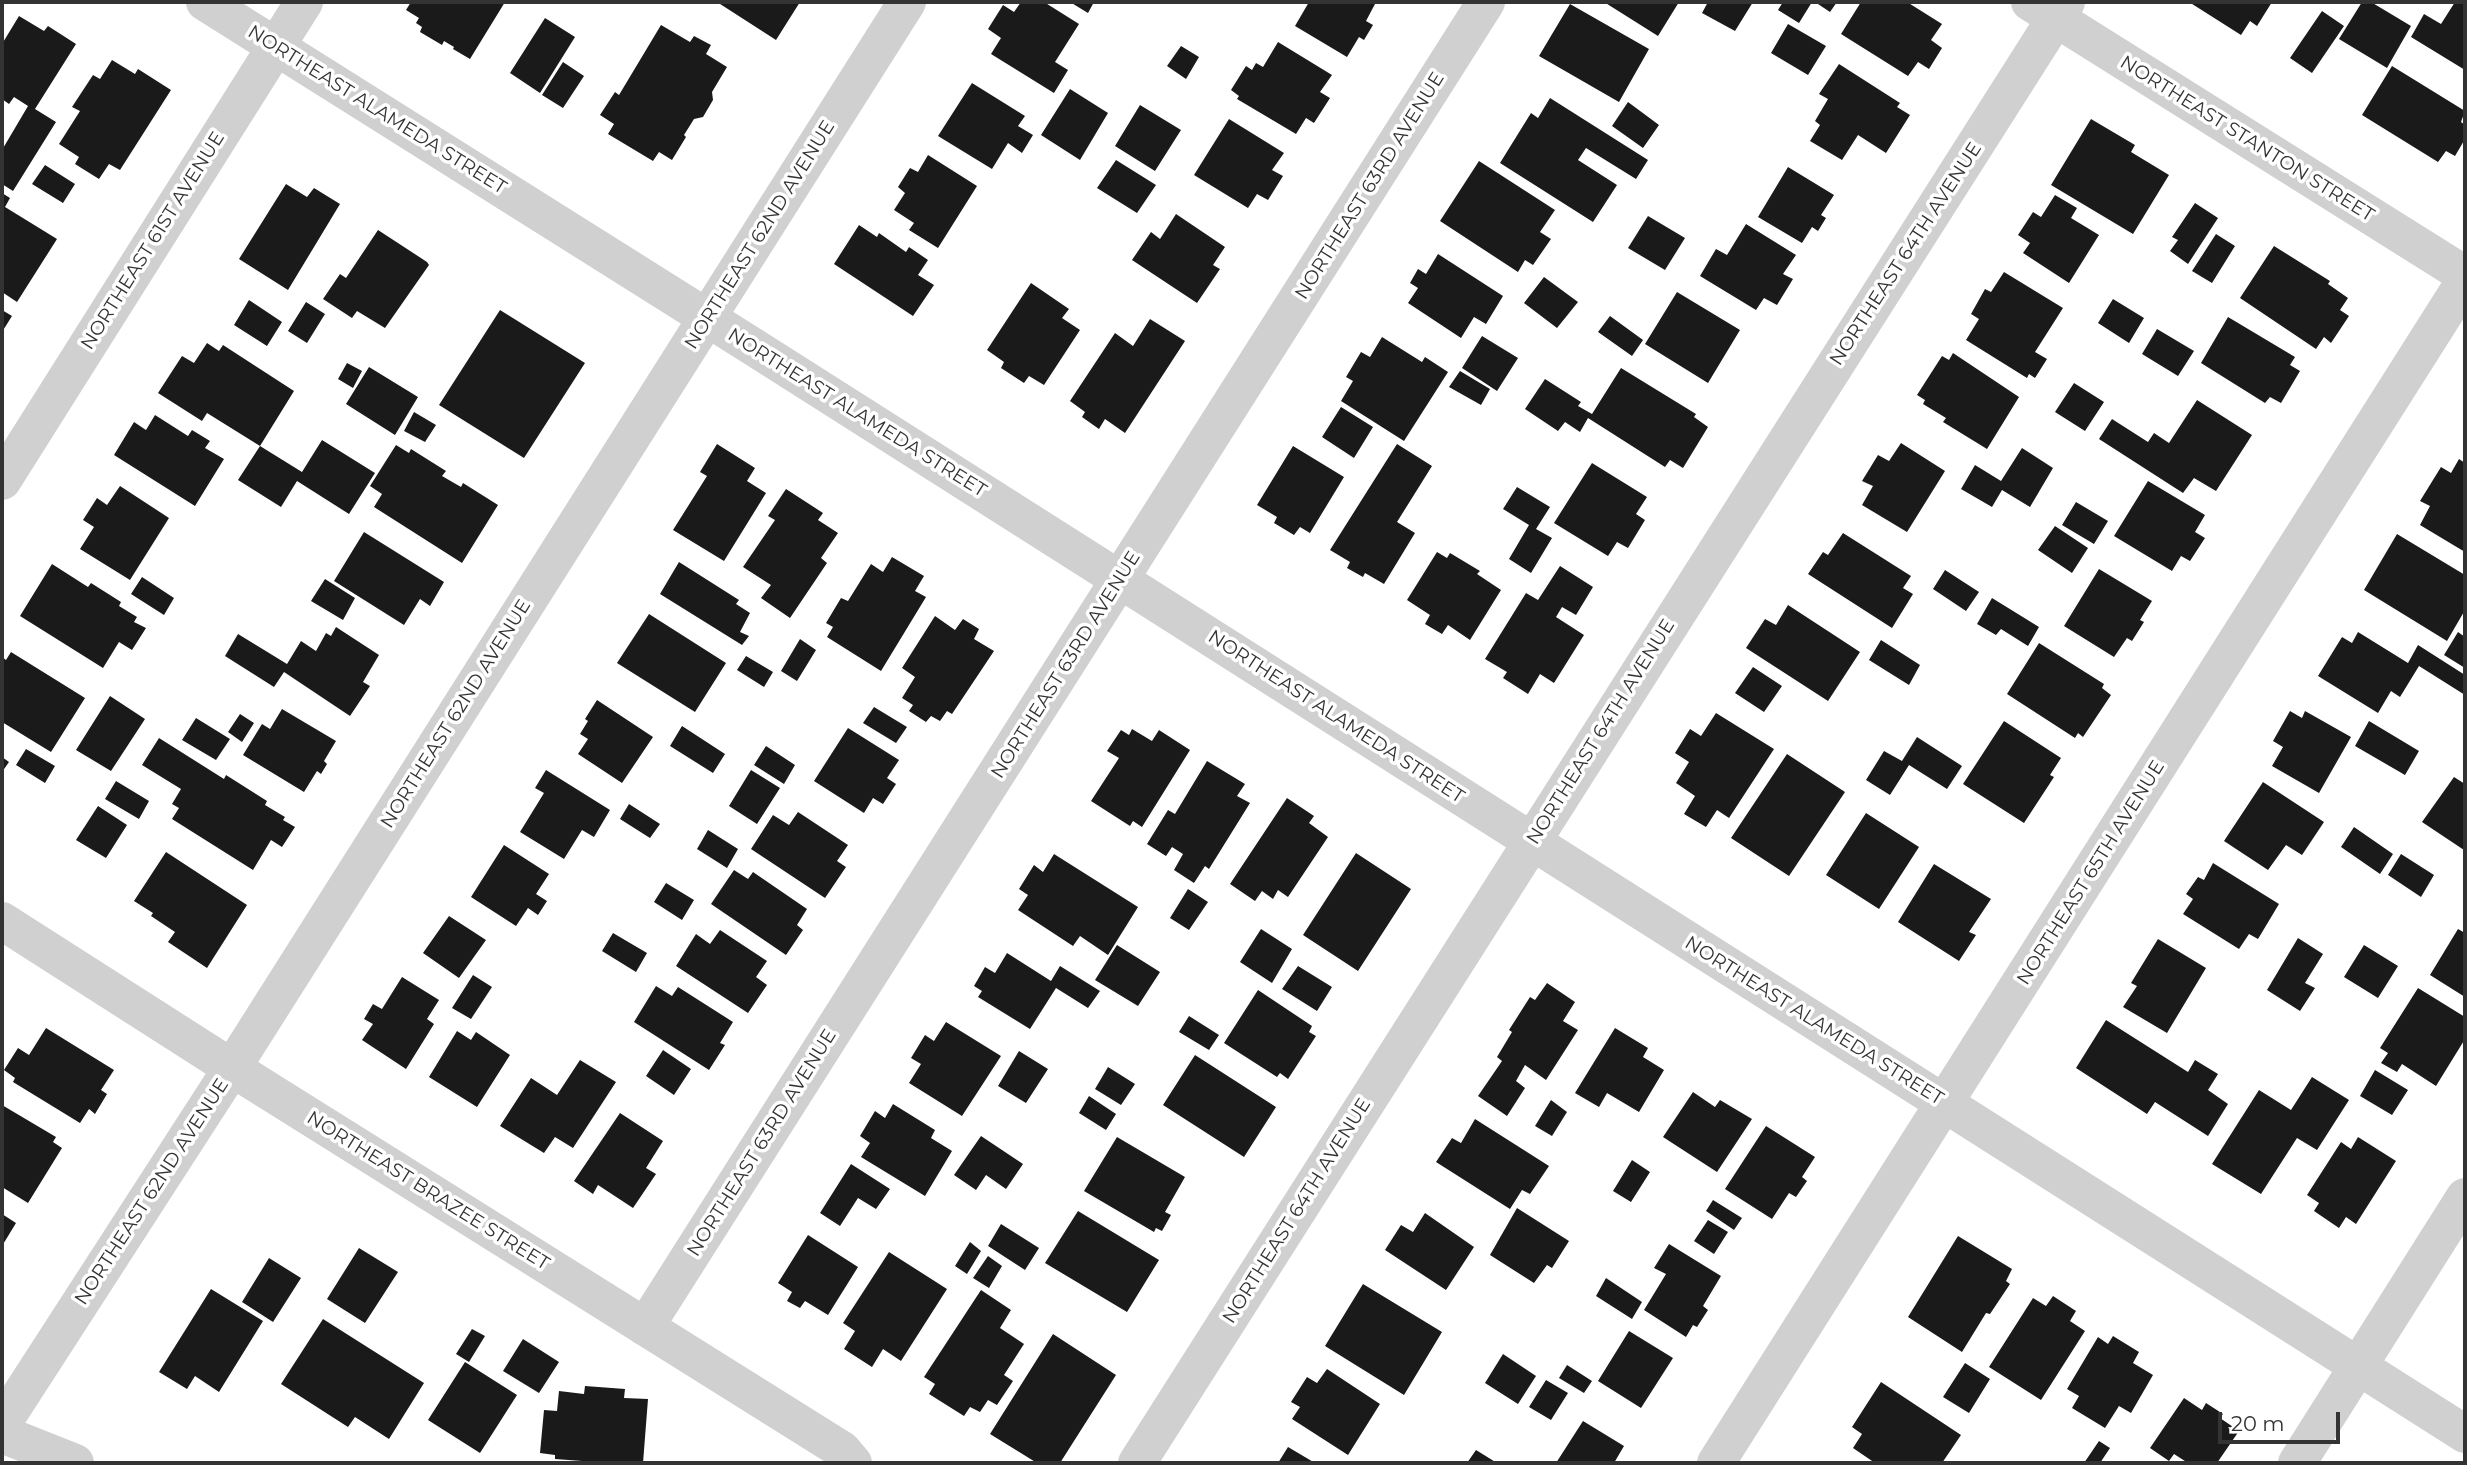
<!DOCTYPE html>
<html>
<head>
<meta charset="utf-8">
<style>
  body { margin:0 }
  #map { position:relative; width:2467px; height:1465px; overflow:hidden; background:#fff; font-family:Montserrat,sans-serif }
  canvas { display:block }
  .frame { position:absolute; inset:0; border:4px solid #333; pointer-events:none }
  .scale { position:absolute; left:2218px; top:1412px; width:122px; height:32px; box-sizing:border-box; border:4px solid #333; border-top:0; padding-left:9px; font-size:21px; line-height:24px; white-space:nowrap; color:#333; -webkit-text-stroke:5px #fff; paint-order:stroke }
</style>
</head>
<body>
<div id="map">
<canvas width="2467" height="1465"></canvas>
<div class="frame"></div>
<div class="scale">20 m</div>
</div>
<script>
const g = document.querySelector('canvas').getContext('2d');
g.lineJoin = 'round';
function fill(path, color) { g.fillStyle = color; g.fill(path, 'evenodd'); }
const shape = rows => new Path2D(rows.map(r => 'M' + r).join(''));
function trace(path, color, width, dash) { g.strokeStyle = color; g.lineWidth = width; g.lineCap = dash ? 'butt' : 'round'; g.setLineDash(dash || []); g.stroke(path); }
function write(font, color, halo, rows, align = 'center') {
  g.font = font + ' Montserrat,sans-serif'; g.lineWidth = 7; g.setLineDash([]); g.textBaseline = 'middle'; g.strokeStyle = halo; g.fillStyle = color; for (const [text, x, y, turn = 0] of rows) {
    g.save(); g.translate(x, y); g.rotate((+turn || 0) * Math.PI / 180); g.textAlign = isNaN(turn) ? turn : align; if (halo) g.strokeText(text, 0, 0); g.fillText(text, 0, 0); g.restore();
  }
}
fill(shape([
  [411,2,505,2,470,59,453,49,454,47,444,41,442,45,420,32,422,27,416,23,419,18,406,10],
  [717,2,800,2,776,40],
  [1021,2,1044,2,1079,24,1055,62,1068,70,1054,93,991,54,1001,38,988,29,1003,5,1014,12],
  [1070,2,1094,2,1088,13],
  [1309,2,1371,2,1375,4,1366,21,1373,25,1364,40,1359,37,1347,57,1295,26],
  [1604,2,1679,2,1658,36],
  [1708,2,1753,2,1735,31,1702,13],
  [1783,2,1812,2,1799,23,1778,10],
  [1815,2,1837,2,1830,12],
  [1861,2,1907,2,1942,24,1931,40,1942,48,1929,69,1918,62,1908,76,1841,34],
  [2189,2,2272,2,2257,26,2250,21,2241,35],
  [2362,2,2371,2,2411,26,2387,68,2339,39],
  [2455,2,2465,2,2465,70,2411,37,2424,14,2441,24],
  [1570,4,1649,49,1619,102,1539,56],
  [2322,11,2344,26,2312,73,2290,58],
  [19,16,44,31,48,26,76,44,35,109,56,122,13,191,2,184,2,150,28,106,14,97,9,104,2,99,2,44],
  [545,18,575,37,540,93,510,73],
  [1788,24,1826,46,1808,75,1771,53],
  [661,25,690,42,694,36,711,45,706,54,727,67,712,92,713,100,703,117,694,119,684,135,686,137,672,160,659,152,653,161,608,134,614,124,600,115,615,92,619,95],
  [1278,42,1332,75,1320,92,1330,98,1314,123,1306,118,1296,134,1237,99,1239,96,1231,90,1246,66,1252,70,1256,63,1263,67],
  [1181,46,1199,57,1186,79,1167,66],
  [112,60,135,74,138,69,171,90,120,170,109,164,99,179,75,164,79,157,59,144,80,111,72,107,93,75,100,79],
  [563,62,584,76,563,108,542,95],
  [1839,64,1900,103,1897,107,1910,115,1886,153,1858,135,1842,160,1810,141,1820,125,1815,121,1828,99,1819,94],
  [2392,66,2465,111,2461,122,2465,125,2465,139,2455,156,2446,151,2438,162,2362,115],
  [972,83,1025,116,1018,126,1033,135,1022,153,1008,143,992,169,938,136],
  [1070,89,1108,113,1080,160,1041,135],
  [1550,98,1648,160,1636,179,1586,148,1578,160,1617,185,1593,222,1500,163,1531,113,1538,118],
  [1628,102,1659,125,1643,148,1612,126],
  [1140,105,1181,130,1155,171,1115,146],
  [1229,119,1284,153,1272,170,1283,176,1268,200,1257,194,1248,208,1194,175],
  [2091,119,2135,145,2131,152,2169,175,2133,234,2051,185],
  [928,155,977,186,938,248,909,230,914,223,894,210,905,193,898,187,910,168,918,172],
  [1116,160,1156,185,1137,213,1097,188],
  [1479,161,1555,210,1540,232,1551,239,1533,265,1525,260,1518,272,1440,221],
  [45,165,75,184,63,203,32,184],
  [1788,167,1834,195,1821,215,1826,218,1818,231,1812,227,1802,243,1758,217],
  [286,184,307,197,314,188,340,204,288,290,239,259],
  [2,193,10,198,5,207,57,239,17,302,2,292],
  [2055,195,2077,208,2071,218,2099,235,2069,283,2023,253,2030,243,2018,235,2033,212,2041,217],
  [2195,203,2218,218,2188,264,2170,251,2178,240,2172,237],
  [1176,214,1225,247,1213,265,1220,269,1197,303,1132,260,1151,232,1160,239],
  [1648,216,1685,238,1665,270,1628,248],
  [1746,224,1796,255,1783,274,1793,279,1777,305,1764,298,1756,310,1700,276,1716,249,1727,255],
  [859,225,877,237,879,233,906,252,909,247,928,260,918,275,934,285,913,316,834,264],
  [378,230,427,262,429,265,385,328,357,311,352,318,323,299,340,274,346,278],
  [2216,234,2235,246,2212,283,2192,271],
  [2274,246,2330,281,2328,284,2348,298,2340,310,2349,316,2331,343,2324,337,2316,349,2240,298],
  [1438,254,1503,296,1486,324,1474,317,1461,338,1408,303,1418,288,1410,283,1418,269,1426,274],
  [2004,272,2063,308,2035,352,2047,359,2035,378,2029,374,2027,378,1966,340,1979,319,1971,314,1985,289,1991,292],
  [1544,277,1578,302,1557,328,1524,303],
  [1031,283,1069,309,1062,318,1080,330,1044,385,1029,376,1024,383,1001,368,1004,362,987,350],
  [1677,292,1740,330,1708,383,1645,344],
  [2113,299,2144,318,2129,343,2098,323],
  [249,300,282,322,267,346,234,325],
  [306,302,325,314,307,343,288,331],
  [2,310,12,316,2,332],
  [500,310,585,363,524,458,439,405],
  [1610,316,1643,340,1632,356,1598,332],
  [2228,317,2295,357,2290,365,2300,371,2281,403,2270,397,2265,403,2201,363],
  [1150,319,1185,341,1125,433,1105,419,1099,429,1082,417,1085,412,1070,401,1115,333,1133,346],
  [2157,329,2194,351,2178,376,2142,354],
  [1482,336,1518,358,1497,391,1462,368],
  [1382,337,1422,362,1425,357,1448,372,1404,441,1341,401,1353,381,1346,377,1361,352,1370,357],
  [207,343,219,351,223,345,294,391,260,446,207,413,202,421,158,393,182,356,194,363],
  [1953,353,2019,397,1987,449,1943,422,1946,418,1923,404,1925,400,1917,395,1942,356,1949,360],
  [347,363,362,371,353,388,338,379],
  [369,367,418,397,395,435,346,404],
  [1621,368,1696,414,1694,417,1708,427,1683,468,1670,460,1665,467,1588,418,1580,432,1565,422,1558,431,1525,409,1545,379,1581,402,1578,406,1592,414],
  [1460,371,1490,389,1481,405,1449,387],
  [2074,383,2104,402,2085,431,2055,412],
  [2197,400,2252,435,2216,491,2194,478,2183,493,2099,439,2112,419,2148,442,2154,433,2169,443],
  [1341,407,1373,427,1354,458,1322,437],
  [414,412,436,425,425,442,404,431],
  [155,415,188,436,192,430,210,441,205,448,224,459,195,506,114,455,134,422,146,430],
  [322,440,375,473,349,514,297,481,281,507,238,480,260,446,302,472],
  [1901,443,1945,471,1907,532,1862,505,1873,486,1862,481,1878,455,1889,461],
  [717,444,755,468,747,481,766,493,724,561,673,530,707,476,700,472],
  [1397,444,1432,466,1397,522,1415,533,1384,584,1365,573,1363,577,1347,568,1350,562,1330,550],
  [396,445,409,453,411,449,446,471,442,476,461,487,463,483,498,505,462,563,374,507,382,494,370,486],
  [1293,446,1344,477,1310,533,1300,527,1294,535,1274,523,1277,517,1257,505],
  [2022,448,2053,468,2030,507,2002,490,1992,507,1961,489,1975,465,2001,481],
  [2459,459,2465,463,2465,552,2420,525,2430,506,2420,501,2441,467,2451,473],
  [1592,463,1647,497,1636,514,1645,520,1628,548,1617,542,1608,556,1554,523],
  [2148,481,2205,515,2195,532,2205,538,2190,561,2181,556,2172,571,2114,536],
  [120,486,169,518,130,580,80,549,94,527,83,520,97,498,107,505],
  [1517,487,1550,507,1536,529,1552,538,1531,573,1509,559,1529,525,1503,509],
  [786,489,823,513,818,520,838,533,821,558,827,563,790,618,761,598,771,585,743,567,775,520,768,516],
  [2076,502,2108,521,2094,544,2062,525],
  [2055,526,2088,548,2072,573,2038,550],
  [364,532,444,582,430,606,420,599,404,625,334,581],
  [1843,533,1911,576,1903,588,1913,594,1892,628,1808,574,1823,552,1828,555],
  [2397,534,2465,575,2465,610,2447,641,2364,590],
  [1437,552,1447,558,1450,553,1480,571,1477,574,1501,590,1470,640,1448,625,1442,634,1425,624,1430,615,1407,600],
  [892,557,924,576,915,591,926,597,881,671,827,637,833,627,826,623,841,598,848,601,871,564,883,572],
  [679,562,739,600,736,604,750,613,740,632,749,636,742,645,660,594],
  [52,564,88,587,91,583,121,602,119,606,137,617,134,622,146,628,132,650,119,642,103,668,20,616],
  [1560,566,1593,587,1576,615,1562,607,1556,617,1584,635,1554,683,1540,674,1528,694,1503,678,1507,672,1485,659,1526,593,1538,600],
  [2099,569,2152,601,2140,620,2144,622,2132,641,2127,638,2114,657,2064,626],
  [1945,570,1979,592,1966,611,1933,589],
  [142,577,174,598,164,615,131,594],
  [325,579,355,598,343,620,311,601],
  [1992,598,2039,627,2028,646,2001,629,1996,635,1977,624],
  [1788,605,1860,652,1828,701,1746,648,1765,619,1776,625],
  [649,614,726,663,695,712,617,663],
  [935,616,955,630,963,619,979,629,974,639,994,651,952,714,947,711,940,721,931,716,926,722,909,711,913,705,902,698,915,677,902,668],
  [336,627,379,655,363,682,370,686,350,716,284,672,274,687,225,656,238,634,287,664,301,641,316,651,326,633,331,636],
  [2358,632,2408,663,2418,645,2465,675,2465,695,2419,666,2400,697,2391,691,2378,713,2318,676,2342,637,2352,643],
  [2458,632,2465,637,2465,668,2444,655],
  [800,639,816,650,797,681,781,671],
  [1881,640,1920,665,1909,685,1869,660],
  [2039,643,2104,684,2102,688,2111,695,2083,737,2078,733,2075,738,2007,694],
  [11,652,85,698,51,752,2,722,2,657,6,660],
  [746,656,773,672,764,687,737,670],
  [1753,667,1782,686,1764,712,1735,693],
  [110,696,145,719,111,771,76,750],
  [597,700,653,737,622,783,578,754,588,739,580,734,588,721,585,719],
  [874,707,907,727,896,743,863,723],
  [282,709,336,741,324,761,327,764,321,774,317,771,304,792,243,755,262,724,270,729],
  [2290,711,2302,718,2305,711,2351,737,2319,793,2272,766,2283,747,2273,741],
  [1716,713,1774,749,1729,818,1717,810,1706,827,1684,814,1695,796,1676,783,1689,762,1675,753,1690,729,1701,736],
  [240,714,254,723,242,742,228,732],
  [196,718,230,739,216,760,182,740],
  [2004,721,2061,758,2050,775,2054,777,2024,823,1963,784],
  [2369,721,2419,751,2405,775,2355,746],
  [682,726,725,754,713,773,670,746],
  [848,728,899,760,887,778,896,784,883,804,873,798,864,813,814,781],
  [1132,729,1152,741,1159,730,1190,750,1142,827,1133,821,1130,826,1091,801,1119,758,1107,751,1121,730,1129,735],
  [1917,737,1962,766,1947,789,1909,765,1890,795,1866,780,1884,751,1902,761],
  [159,738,224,779,226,775,267,801,265,805,285,817,283,820,295,827,282,847,271,840,253,870,172,819,179,808,172,804,181,789,142,765],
  [766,746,795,765,784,784,754,765],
  [26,749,55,766,45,783,16,765],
  [1787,754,1845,792,1789,876,1731,838],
  [2,757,9,762,2,772],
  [1207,761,1245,784,1237,796,1250,803,1209,869,1205,866,1194,883,1174,870,1183,854,1172,847,1166,856,1147,844,1168,810,1175,814],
  [546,770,610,810,594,837,582,830,564,859,520,832,544,793,535,788],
  [751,770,780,788,757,824,729,806],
  [2454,777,2465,784,2464,850,2422,822],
  [116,781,149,801,139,819,105,799],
  [2263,782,2324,822,2302,855,2286,845,2268,870,2224,841],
  [1287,798,1314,816,1309,823,1328,837,1288,897,1278,890,1273,899,1262,891,1255,901,1230,884],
  [629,804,660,824,650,838,620,819],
  [98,806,127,825,106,858,76,840],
  [798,812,848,845,837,861,846,867,825,898,751,849,773,815,789,825],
  [1866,813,1919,847,1879,909,1826,875],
  [2354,827,2393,854,2380,874,2341,847],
  [708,830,738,849,727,868,697,849],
  [504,845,549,874,536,894,547,901,538,915,528,908,516,926,471,897],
  [166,852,247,905,207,968,168,942,175,932,151,916,153,913,134,901],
  [1356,853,1411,889,1358,971,1303,935],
  [1054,854,1138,907,1108,955,1080,936,1073,946,1018,910,1028,895,1019,889,1034,865,1043,872],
  [2401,854,2434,875,2421,897,2388,875],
  [2213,863,2279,904,2258,939,2249,934,2239,949,2183,914,2193,899,2186,894,2198,877,2204,880],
  [1934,864,1991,899,1969,932,1976,935,1959,961,1898,922],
  [734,870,748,879,753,872,807,909,797,925,803,930,786,955,711,904],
  [666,883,694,900,682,920,654,902],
  [1188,889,1208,902,1189,930,1170,918],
  [449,916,486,940,459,978,423,953],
  [1261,929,1292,949,1272,983,1240,962],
  [2458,929,2465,933,2465,997,2430,975],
  [720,930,767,961,756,977,767,985,748,1013,676,966,696,934,710,944],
  [613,933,647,953,636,972,602,951],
  [2298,938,2323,954,2305,983,2315,988,2300,1011,2267,990],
  [2158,939,2206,968,2167,1033,2123,1007,2137,986,2131,983],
  [1117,945,1160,972,1138,1006,1095,980],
  [2364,945,2398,966,2378,998,2344,977],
  [1007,953,1051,981,1060,966,1100,991,1088,1008,1056,988,1030,1029,978,997,982,991,974,986,985,967,995,973],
  [1298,966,1332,987,1317,1011,1282,989],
  [473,975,492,987,471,1019,452,1008],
  [402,977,439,1000,427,1019,434,1024,406,1069,362,1040,373,1024,364,1019,373,1004,382,1009],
  [1547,983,1575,1002,1563,1021,1578,1030,1546,1080,1525,1065,1516,1081,1525,1088,1507,1116,1478,1096,1502,1061,1497,1057,1512,1032,1509,1030,1530,997,1535,1000],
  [656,986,672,996,678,987,733,1022,720,1043,725,1045,709,1070,634,1022],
  [2418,988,2465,1017,2465,1039,2436,1086,2402,1064,2397,1072,2381,1063,2388,1053,2380,1048],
  [1258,990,1312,1026,1309,1032,1316,1036,1288,1079,1280,1073,1277,1077,1224,1043],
  [1189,1016,1219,1035,1209,1050,1179,1032],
  [2106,1020,2188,1072,2195,1060,2218,1074,2208,1090,2228,1104,2208,1136,2155,1102,2147,1114,2076,1068],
  [946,1022,1001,1056,962,1116,909,1083,921,1064,911,1058,925,1035,934,1041],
  [46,1028,114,1070,101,1090,107,1094,95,1114,89,1109,80,1123,13,1082,15,1078,4,1070,18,1048,29,1055],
  [1615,1028,1648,1048,1643,1057,1664,1070,1639,1112,1607,1093,1599,1107,1575,1093],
  [457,1031,471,1040,476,1032,510,1055,477,1107,429,1077],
  [663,1050,691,1069,674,1095,646,1076],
  [1019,1051,1048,1069,1026,1103,998,1086],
  [1195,1055,1276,1107,1244,1157,1163,1105],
  [580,1060,616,1082,573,1148,555,1137,544,1153,500,1126,531,1078,557,1095],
  [1108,1067,1135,1084,1121,1105,1095,1089],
  [2375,1070,2408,1090,2392,1115,2360,1096],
  [2312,1077,2349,1100,2317,1150,2297,1138,2261,1194,2212,1164,2259,1090,2291,1110],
  [1693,1092,1715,1107,1720,1100,1752,1119,1717,1172,1663,1137],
  [1089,1096,1116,1114,1106,1130,1079,1113],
  [1551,1100,1567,1112,1552,1136,1535,1126],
  [893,1104,935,1130,931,1138,952,1151,925,1196,861,1157,870,1143,860,1136,875,1111,885,1118],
  [2,1105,56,1137,53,1142,62,1148,28,1203,2,1187],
  [620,1113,663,1141,646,1168,656,1174,633,1208,598,1185,593,1194,574,1181],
  [1475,1119,1549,1166,1530,1194,1522,1190,1510,1209,1436,1162,1452,1138,1461,1143],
  [1766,1126,1815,1157,1802,1177,1807,1181,1796,1197,1789,1193,1772,1219,1725,1189],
  [981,1136,1023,1164,1006,1189,986,1175,976,1190,954,1175],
  [1117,1137,1185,1177,1165,1212,1171,1215,1162,1231,1156,1228,1154,1232,1084,1191],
  [2358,1137,2396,1161,2356,1224,2346,1217,2339,1228,2314,1211,2319,1203,2307,1195,2341,1142,2351,1149],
  [1632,1160,1650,1172,1631,1202,1613,1191],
  [851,1164,890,1189,876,1209,858,1198,840,1226,820,1213],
  [1713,1200,1742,1218,1734,1230,1706,1211],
  [1517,1208,1569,1241,1552,1268,1547,1265,1534,1283,1490,1255],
  [1078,1211,1159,1260,1127,1312,1045,1263],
  [1425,1213,1474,1247,1446,1290,1385,1250,1401,1225,1413,1232],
  [2,1214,16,1223,2,1246],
  [1708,1220,1728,1232,1714,1254,1694,1241],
  [1001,1224,1039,1248,1025,1270,988,1246],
  [808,1235,858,1267,828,1315,805,1301,800,1308,787,1301,792,1292,778,1283],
  [1958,1236,2012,1269,2006,1281,2010,1284,1990,1314,1986,1313,1962,1352,1908,1317],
  [970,1242,981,1251,967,1274,955,1266],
  [1669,1244,1721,1276,1703,1306,1708,1310,1697,1327,1693,1325,1686,1337,1644,1310,1666,1274,1654,1268],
  [359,1248,398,1272,365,1323,327,1299],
  [889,1252,947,1289,901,1361,883,1349,872,1367,844,1349,855,1331,843,1323],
  [988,1256,1002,1266,989,1288,973,1278],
  [269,1258,301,1278,273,1322,242,1302],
  [1606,1278,1642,1302,1632,1319,1596,1296],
  [1363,1284,1442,1332,1404,1395,1325,1346],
  [211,1289,263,1321,219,1392,195,1376,187,1389,159,1372],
  [981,1290,1011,1310,1000,1328,1024,1344,1004,1375,1013,1381,997,1405,988,1400,980,1412,970,1407,964,1416,929,1394,935,1384,924,1377],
  [2053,1296,2076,1311,2070,1321,2085,1331,2041,1400,1989,1367,2033,1298,2046,1306],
  [323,1319,424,1383,389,1439,355,1417,348,1427,281,1384],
  [472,1329,485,1336,469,1362,456,1354],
  [1629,1331,1673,1358,1641,1408,1598,1381],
  [1053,1334,1116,1375,1060,1463,1037,1463,990,1434],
  [2113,1336,2139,1352,2133,1363,2153,1375,2131,1413,2119,1406,2105,1428,2072,1408,2079,1396,2067,1389,2098,1337,2108,1344],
  [523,1339,559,1362,539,1393,503,1371],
  [1503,1354,1536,1376,1518,1404,1485,1383],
  [465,1362,517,1395,480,1453,428,1420],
  [1965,1363,1990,1379,1969,1413,1943,1397],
  [1567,1365,1592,1381,1584,1393,1559,1378],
  [1327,1369,1380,1404,1348,1455,1292,1419,1300,1407,1291,1402,1307,1377,1317,1383],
  [1546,1380,1568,1393,1551,1420,1529,1407],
  [1881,1382,1961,1435,1942,1463,1875,1463,1853,1448,1862,1434,1852,1427],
  [585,1386,625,1389,624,1398,648,1399,643,1463,609,1463,555,1459,555,1455,540,1453,544,1410,557,1411,559,1391,584,1394],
  [2184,1398,2202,1410,2206,1403,2223,1414,2220,1418,2239,1431,2217,1463,2188,1463,2174,1454,2169,1461,2150,1448],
  [1583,1421,1624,1446,1614,1463,1556,1463],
  [2099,1441,2110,1448,2100,1463,2084,1463],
  [1288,1447,1315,1463,1278,1463],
  [1476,1450,1497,1463,1467,1463]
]), '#1a1a1a');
trace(shape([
  [205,2,752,346,2465,1434],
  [2030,2,2465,275],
  [2,481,304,2],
  [2,921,232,1068,842,1450,853,1463],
  [645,1327,1486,2],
  [2,1424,232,1068,907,2],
  [2,1434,75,1463],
  [1137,1463,2066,2],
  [1716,1463,2465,281],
  [2297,1463,2465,1197]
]), '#d0d0d0', 38);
write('19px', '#333', '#fff', [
  ["NORTHEAST ALAMEDA STREET",377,110,32],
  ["NORTHEAST STANTON STREET",2247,139,32],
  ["NORTHEAST 63RD AVENUE",1370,186,-58],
  ["NORTHEAST 62ND AVENUE",760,235,-58],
  ["NORTHEAST 61ST AVENUE",153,241,-58],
  ["NORTHEAST 64TH AVENUE",1906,254,-57],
  ["NORTHEAST ALAMEDA STREET",857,413,32],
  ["NORTHEAST 63RD AVENUE",1066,665,-58],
  ["NORTHEAST 62ND AVENUE",456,714,-58],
  ["NORTHEAST ALAMEDA STREET",1336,717,33],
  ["NORTHEAST 64TH AVENUE",1601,732,-58],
  ["NORTHEAST 65TH AVENUE",2091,873,-58],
  ["NORTHEAST ALAMEDA STREET",1814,1021,32],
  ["NORTHEAST 63RD AVENUE",762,1143,-58],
  ["NORTHEAST BRAZEE STREET",428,1191,32],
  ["NORTHEAST 62ND AVENUE",152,1192,-57],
  ["NORTHEAST 64TH AVENUE",1297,1211,-58]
]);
</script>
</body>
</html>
